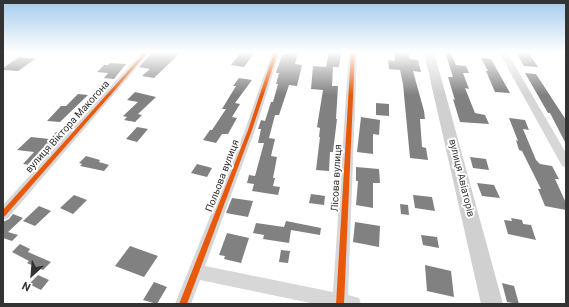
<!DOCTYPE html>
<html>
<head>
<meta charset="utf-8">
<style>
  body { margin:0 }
  #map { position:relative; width:569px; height:307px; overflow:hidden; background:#fff; font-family:Roboto,sans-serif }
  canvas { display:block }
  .frame { position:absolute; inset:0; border:4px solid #333; pointer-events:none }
  .north { position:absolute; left:12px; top:255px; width:40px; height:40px; -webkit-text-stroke:3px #fff; paint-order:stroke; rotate:206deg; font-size:11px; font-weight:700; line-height:16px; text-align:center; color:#333 }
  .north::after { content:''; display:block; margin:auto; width:14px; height:18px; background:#333; clip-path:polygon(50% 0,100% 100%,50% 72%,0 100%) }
</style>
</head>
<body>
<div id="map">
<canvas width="569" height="307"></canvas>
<div class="frame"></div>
<div class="north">N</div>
</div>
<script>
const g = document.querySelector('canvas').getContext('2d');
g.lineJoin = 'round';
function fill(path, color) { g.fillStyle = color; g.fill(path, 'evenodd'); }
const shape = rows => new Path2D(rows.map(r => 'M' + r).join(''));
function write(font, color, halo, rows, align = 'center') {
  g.font = font + ' Roboto,sans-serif'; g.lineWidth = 4; g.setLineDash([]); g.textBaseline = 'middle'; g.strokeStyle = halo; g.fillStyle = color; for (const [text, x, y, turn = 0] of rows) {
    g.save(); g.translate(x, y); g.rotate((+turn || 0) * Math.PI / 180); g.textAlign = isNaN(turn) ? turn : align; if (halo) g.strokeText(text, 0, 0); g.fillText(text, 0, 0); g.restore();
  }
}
fill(shape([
  [152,52,181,52,154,78,142,76,150,69,139,67],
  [241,52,255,52,244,67,231,65],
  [287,52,298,52,295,64,302,65,297,86,289,85,279,115,275,115,269,138,275,139,271,156,277,157,273,178,275,178,273,186,280,187,278,195,252,191,254,184,247,183,249,175,255,176,264,143,258,143,261,129,258,129,261,120,265,121,271,102,273,102,278,84,276,84,279,73,276,73,277,69,283,54,286,55],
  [329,52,341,54,339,67,333,67,332,86,338,86,336,119,337,119,333,152,330,152,329,171,316,170,320,137,319,137,320,128,317,127,323,90,311,89,313,66,326,67],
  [394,52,408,52,410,59,418,60,421,72,413,71,424,111,425,119,420,119,422,147,426,148,428,160,410,158,403,84,400,70,389,69,388,60,395,61],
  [445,52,450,52,456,65,466,66,469,73,463,73,469,89,465,88,475,113,485,115,489,124,460,122,453,99,455,100,454,97,448,77,453,77],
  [516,52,528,52,538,67,524,66],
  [19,57,35,59,18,71,3,70,3,68],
  [481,58,491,59,510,93,495,92,486,71,488,71],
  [110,63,126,64,114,79,104,78,108,73,97,72,104,65,108,65],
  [525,73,536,74,566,120,566,144,550,113,548,113],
  [239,78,252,80,235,103,240,104,232,117,237,118,228,134,222,134,216,143,203,140,210,130,212,130,226,109,222,109,236,86,233,86],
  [135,92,156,97,138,114,142,115,135,122,124,120,127,117,123,116,138,102,127,100],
  [78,94,88,95,60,122,47,121,61,106,66,106],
  [376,103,389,104,389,116,376,115],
  [361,117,380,120,379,135,373,134,373,154,357,152],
  [509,118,525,120,529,130,523,129,536,160,540,164,552,166,559,179,555,179,566,203,566,210,545,206,538,189,541,189,522,151,519,150,516,140,518,141],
  [137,127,148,129,137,142,126,139],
  [56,132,66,133,36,166,23,164,34,152,17,150,31,137,50,139],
  [86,156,100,160,99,162,109,165,104,171,80,166,82,164,79,163],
  [470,157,486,159,489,170,473,168],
  [197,164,212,168,207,177,191,173],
  [356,167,379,169,380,183,373,183,373,208,356,205,358,181,356,181],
  [477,183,494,185,500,198,482,196],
  [311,194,325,196,324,205,309,203],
  [74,195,87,200,73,214,60,208],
  [413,195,432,197,435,211,415,208],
  [232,198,253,201,248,217,226,213],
  [400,204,408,205,409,215,401,214],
  [39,206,51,211,35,226,23,221],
  [13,214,23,218,8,232,18,235,12,241,3,238,3,222,9,219],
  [511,218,522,220,523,224,531,225,536,240,508,234,504,220,512,221],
  [286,221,321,228,320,235,291,230,289,243,263,239,264,235,253,233,256,223,284,227],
  [355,222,380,226,379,247,353,242],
  [227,233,249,238,241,263,224,259,225,256,219,255],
  [421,235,437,237,439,248,423,245],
  [20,244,30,249,28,252,51,262,43,270,27,263,29,261,12,252],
  [130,246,158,256,144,277,115,266],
  [281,250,290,251,288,263,279,262],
  [425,265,451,271,454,297,427,291],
  [38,275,49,280,41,290,29,284],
  [154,282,167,287,157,304,143,300],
  [502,283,514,286,519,304,507,302]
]), '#818181');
fill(shape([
  [3,52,8,52,6,56,3,56,3,52],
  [142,52,150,52,8,218,3,220,3,205,142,52],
  [272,52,280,52,255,130,205,266,333,292,349,52,357,52,348,295,359,298,361,304,315,304,200,280,191,304,175,304,245,130,272,52],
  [499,52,507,52,566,153,566,167,562,166,499,52]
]), '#d7d7d7');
fill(shape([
  [424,52,434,52,503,304,481,304,424,52]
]), '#d0d0d0');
fill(shape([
  [145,52,148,52,5,216,3,217,3,210,145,52],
  [274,52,278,52,252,130,187,304,179,304,248,130,274,52],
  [351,52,355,52,344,304,336,304,351,52]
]), '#e8590c');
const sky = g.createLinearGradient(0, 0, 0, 95);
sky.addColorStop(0, '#a3caec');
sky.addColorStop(0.55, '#fff');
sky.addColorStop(1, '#ffffff00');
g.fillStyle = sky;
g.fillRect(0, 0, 569, 95);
write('10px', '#333', '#fff', [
  ["вулиця Віктора Макогона",68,127,-48],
  ["Польова вулиця",223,176,-69],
  ["Лісова вулиця",337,178,-87],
  ["вулиця Авіаторів",461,178,76]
]);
</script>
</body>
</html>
